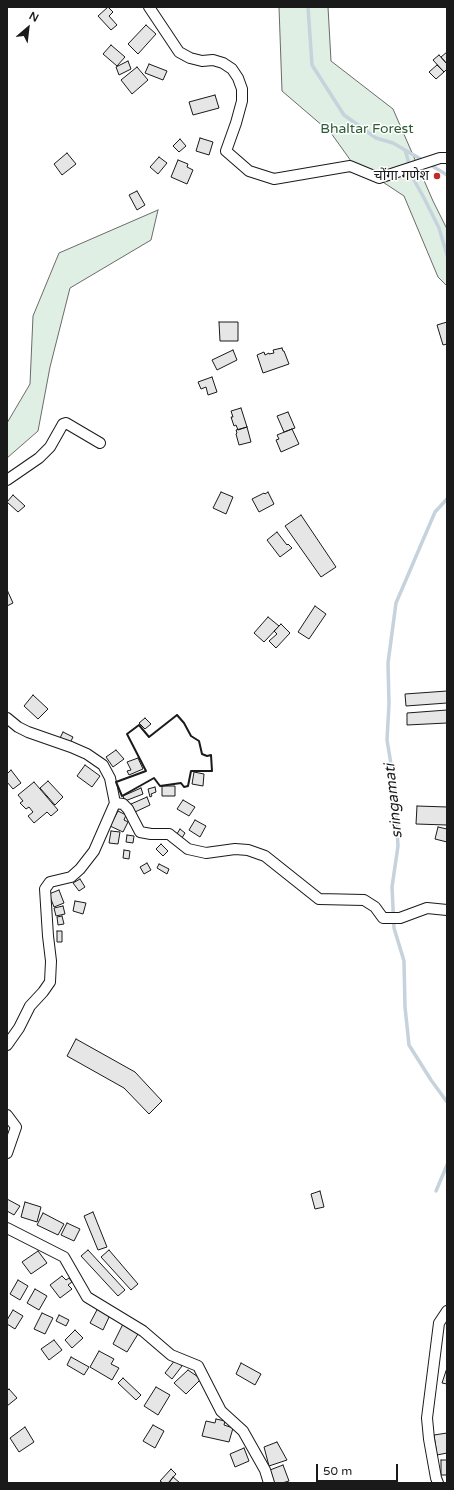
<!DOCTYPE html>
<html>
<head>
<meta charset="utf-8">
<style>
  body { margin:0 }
  #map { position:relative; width:454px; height:1490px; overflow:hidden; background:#fff; font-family:"Varela Round",sans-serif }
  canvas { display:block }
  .frame { position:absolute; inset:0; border:8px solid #1a1a1a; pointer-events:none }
  .north { position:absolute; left:8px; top:8px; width:40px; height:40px; -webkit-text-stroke:3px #fff; paint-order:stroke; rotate:28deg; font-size:11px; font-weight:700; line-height:16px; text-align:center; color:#1a1a1a }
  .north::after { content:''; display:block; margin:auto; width:14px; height:18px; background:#1a1a1a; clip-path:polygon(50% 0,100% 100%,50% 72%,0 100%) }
  .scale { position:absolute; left:316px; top:1464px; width:82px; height:18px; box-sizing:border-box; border:2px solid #1a1a1a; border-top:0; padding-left:5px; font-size:12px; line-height:14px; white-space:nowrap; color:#1a1a1a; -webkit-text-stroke:3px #fff; paint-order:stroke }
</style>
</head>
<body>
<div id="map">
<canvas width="454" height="1490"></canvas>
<div class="frame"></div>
<div class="north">N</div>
<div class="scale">50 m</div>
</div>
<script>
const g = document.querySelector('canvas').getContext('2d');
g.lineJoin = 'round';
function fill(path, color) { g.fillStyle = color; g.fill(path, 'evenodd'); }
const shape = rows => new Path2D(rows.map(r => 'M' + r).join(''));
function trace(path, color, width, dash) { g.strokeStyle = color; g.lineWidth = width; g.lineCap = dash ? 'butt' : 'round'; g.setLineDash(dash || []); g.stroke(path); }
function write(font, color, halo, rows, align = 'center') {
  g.font = font + ' "Varela Round","Noto Sans Devanagari",sans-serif'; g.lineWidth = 3; g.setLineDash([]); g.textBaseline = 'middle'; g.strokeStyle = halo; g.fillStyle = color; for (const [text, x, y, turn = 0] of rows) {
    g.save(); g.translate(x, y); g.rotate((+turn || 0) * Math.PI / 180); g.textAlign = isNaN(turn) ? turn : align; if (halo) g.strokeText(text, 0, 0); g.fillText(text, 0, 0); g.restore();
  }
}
const green = shape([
  [279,7,328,7,331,61,393,109,433,201,447,229,447,286,438,277,404,196,351,161,331,133,282,91,279,7],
  [158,210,151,240,70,288,50,367,38,431,7,458,7,423,30,384,33,316,59,253,158,210]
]);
fill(green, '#e0efe3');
trace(green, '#6a6a6a', 1);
trace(shape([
  [308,7,312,65,344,115,376,138,393,143,405,150,414,180,424,198,439,228,447,255],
  [405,150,424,161],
  [429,164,447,175],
  [447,499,435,512,396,603,388,663,389,704,387,740,395,788,398,846,392,887,394,928,404,961,405,1007,409,1045,431,1080,447,1102],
  [436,1191,447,1165]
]), '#c6d2dc', 3.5);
const building = shape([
  [108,7,113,12,109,16,117,25,111,30,98,16,108,7],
  [146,25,156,34,138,54,128,44,146,25],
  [111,45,125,57,117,66,103,54,111,45],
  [447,52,447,64,441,57,447,52],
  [439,55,447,64,447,69,444,72,433,60,439,55],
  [128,61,131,69,119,75,116,67,128,61],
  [149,64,167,71,163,80,145,73,149,64],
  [437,65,444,72,436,79,429,72,437,65],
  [137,67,148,80,132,94,121,80,137,67],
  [215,95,219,108,193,115,189,102,215,95],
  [200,138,213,142,209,155,196,151,200,138],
  [180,139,186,146,179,152,173,146,180,139],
  [67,153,76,164,62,175,54,164,67,153],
  [159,157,167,163,158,174,150,167,159,157],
  [178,160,188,164,187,167,193,170,187,184,171,177,178,160],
  [137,191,145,205,137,210,129,195,137,191],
  [219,322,238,322,238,341,220,341,219,322],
  [447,322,447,344,443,345,437,325,447,322],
  [282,348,283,351,284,351,289,364,263,373,257,355,264,352,265,355,269,353,269,354,274,353,273,350,282,348],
  [233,350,237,360,217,370,212,360,233,350],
  [212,377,217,392,208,395,206,387,201,389,198,382,212,377],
  [241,408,247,427,238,430,236,425,234,426,231,417,233,417,231,411,241,408],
  [288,412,295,428,284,432,277,416,288,412],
  [247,427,251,442,239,445,236,434,237,433,236,430,247,427],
  [292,429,299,444,281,452,276,440,279,439,277,435,292,429],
  [221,492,233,497,226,514,213,508,221,492],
  [268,492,274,504,259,512,252,499,264,493,265,494,268,492],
  [13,495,25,506,18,512,7,502,13,495],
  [301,515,336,567,321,577,285,526,301,515],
  [277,532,287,545,288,544,292,548,280,557,267,540,277,532],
  [8,592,13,603,7,606,7,593,8,592],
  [315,606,326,614,309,639,298,632,315,606],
  [268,617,279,626,264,642,254,633,268,617],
  [281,624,290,633,276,648,269,641,277,634,274,631,281,624],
  [447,691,447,703,406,706,405,694,447,691],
  [33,695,48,709,38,719,24,706,33,695],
  [447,710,447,723,407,725,407,713,447,710],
  [145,718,151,724,145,729,139,723,145,718],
  [63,732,73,737,70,743,60,738,63,732],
  [116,750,124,759,113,767,106,757,116,750],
  [138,758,143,769,129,775,127,771,131,770,127,762,138,758],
  [85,765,100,776,92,787,77,776,85,765],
  [11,770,21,783,13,789,7,782,7,774,11,770],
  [194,772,204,774,203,786,192,784,194,772],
  [48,781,63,797,55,805,40,788,48,781],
  [34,782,58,810,51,816,47,812,34,823,28,816,33,812,29,807,26,809,20,803,23,801,18,795,34,782],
  [162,786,175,786,175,796,162,796,162,786],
  [155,787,156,792,151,794,152,796,150,797,148,789,155,787],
  [141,788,143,794,125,801,123,796,141,788],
  [147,797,150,805,135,812,131,804,147,797],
  [183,800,195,807,189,816,177,809,183,800],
  [417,806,447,807,447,825,416,824,417,806],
  [118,811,126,815,124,820,128,822,123,832,110,826,118,811],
  [195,820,206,826,200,837,189,830,195,820],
  [438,827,447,829,447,842,435,839,438,827],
  [180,829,185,833,180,841,175,837,180,829],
  [111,831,120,832,118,844,109,843,111,831],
  [127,835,134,836,133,843,126,842,127,835],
  [161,844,168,851,163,856,156,849,161,844],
  [124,850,130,851,129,859,123,858,124,850],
  [147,863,151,870,144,874,140,867,147,863],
  [159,864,169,869,167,874,157,868,159,864],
  [80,879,85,887,79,891,73,883,80,879],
  [59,890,64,903,54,907,49,894,59,890],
  [75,901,86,903,83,914,73,911,75,901],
  [63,906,65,914,56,916,54,908,63,906],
  [62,916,64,924,58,925,57,917,62,916],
  [57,931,62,931,62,942,57,942,57,931],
  [76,1039,135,1072,162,1101,149,1114,124,1088,67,1056,76,1039],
  [320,1191,324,1207,315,1209,311,1194,320,1191],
  [7,1199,20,1206,14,1215,7,1211,7,1199],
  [25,1202,41,1207,37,1222,21,1217,25,1202],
  [93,1212,107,1247,98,1250,84,1216,93,1212],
  [43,1213,64,1224,58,1235,37,1225,43,1213],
  [67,1223,80,1229,74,1241,61,1235,67,1223],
  [88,1250,125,1290,118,1296,81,1256,88,1250],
  [109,1250,138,1284,131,1290,101,1257,109,1250],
  [38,1251,47,1263,31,1274,22,1262,38,1251],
  [62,1276,66,1280,69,1278,72,1282,68,1285,72,1289,60,1298,50,1285,62,1276],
  [18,1280,28,1286,20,1300,10,1294,18,1280],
  [35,1289,47,1296,39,1310,27,1303,35,1289],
  [98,1308,110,1315,103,1330,90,1323,98,1308],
  [13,1310,23,1316,15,1329,7,1324,7,1320,13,1310],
  [42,1313,53,1318,45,1334,34,1329,42,1313],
  [59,1315,69,1320,66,1326,56,1321,59,1315],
  [124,1322,138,1334,127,1352,113,1344,124,1322],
  [75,1330,83,1338,72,1348,65,1340,75,1330],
  [54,1340,62,1350,49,1360,41,1349,54,1340],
  [99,1351,114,1359,111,1364,119,1368,112,1380,90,1367,99,1351],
  [71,1357,89,1367,84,1375,67,1365,71,1357],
  [175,1360,182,1366,172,1379,165,1373,175,1360],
  [241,1363,261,1374,255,1385,236,1374,241,1363],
  [447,1368,447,1384,442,1383,447,1368],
  [188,1370,201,1379,186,1394,174,1383,188,1370],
  [123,1378,141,1395,136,1400,118,1383,123,1378],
  [156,1387,170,1395,158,1415,144,1406,156,1387],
  [9,1389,17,1398,7,1406,7,1391,9,1389],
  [216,1419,225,1421,224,1425,233,1428,229,1442,202,1436,206,1421,215,1423,216,1419],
  [153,1425,164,1431,155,1448,143,1441,153,1425],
  [25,1427,34,1442,19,1452,10,1438,25,1427],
  [447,1433,447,1453,437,1455,434,1435,447,1433],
  [277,1442,287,1460,269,1466,264,1447,277,1442],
  [244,1448,249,1461,235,1467,230,1454,244,1448],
  [441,1460,447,1460,447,1475,441,1475,441,1460],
  [283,1465,289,1481,282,1483,274,1483,270,1470,283,1465],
  [171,1469,176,1474,168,1483,163,1483,160,1481,171,1469],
  [173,1477,180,1483,169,1483,173,1477]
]);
fill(building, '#e6e6e6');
trace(building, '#1a1a1a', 1);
const street = shape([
  [149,7,179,52,190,58,202,61,213,60,223,63,232,69,238,78,242,89,242,101,236,123,226,151,249,171,274,179,350,166,379,178,440,158,447,158],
  [7,480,39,458,50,447,63,424,66,423,100,443],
  [7,718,18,727,28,732,71,747,87,754,103,765,110,778,115,803,94,851,80,869,71,877,50,882,45,889,48,936,51,961,50,982,43,992,30,1006,19,1028,7,1045],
  [115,803,123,804,128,809,140,832,151,834,169,834,188,849,206,853,235,849,248,850,265,856,319,899,364,900,375,907,383,918,400,918,427,908,447,910],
  [7,1115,16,1127,7,1153],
  [7,1228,64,1257,87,1297,143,1331,171,1355,198,1366,221,1411,243,1431,265,1470,269,1483],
  [438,1483,436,1478,429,1439,427,1418,439,1323,447,1311]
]);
trace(street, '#1a1a1a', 12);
trace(street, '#fff', 10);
trace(shape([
  [177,715,184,723,191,736,199,741,202,754,207,756,211,755,212,771,191,771,188,786,184,787,181,783,160,786,154,778,122,796,116,782,146,771,127,734,139,725,149,737,177,715]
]), '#1a1a1a', 2);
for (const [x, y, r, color] of [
  [437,176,4,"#c62828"]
]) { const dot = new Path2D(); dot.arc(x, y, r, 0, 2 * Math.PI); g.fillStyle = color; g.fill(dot); trace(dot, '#fff', 1.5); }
write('14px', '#2b5a34', '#fff', [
  ["Bhaltar Forest",367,129]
]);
write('14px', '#1a1a1a', '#fff', [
  ["चोंगा गणेश",429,176]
], 'right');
write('italic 15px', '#1a1a1a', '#fff', [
  ["sringamati",394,801,-96]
]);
</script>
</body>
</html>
